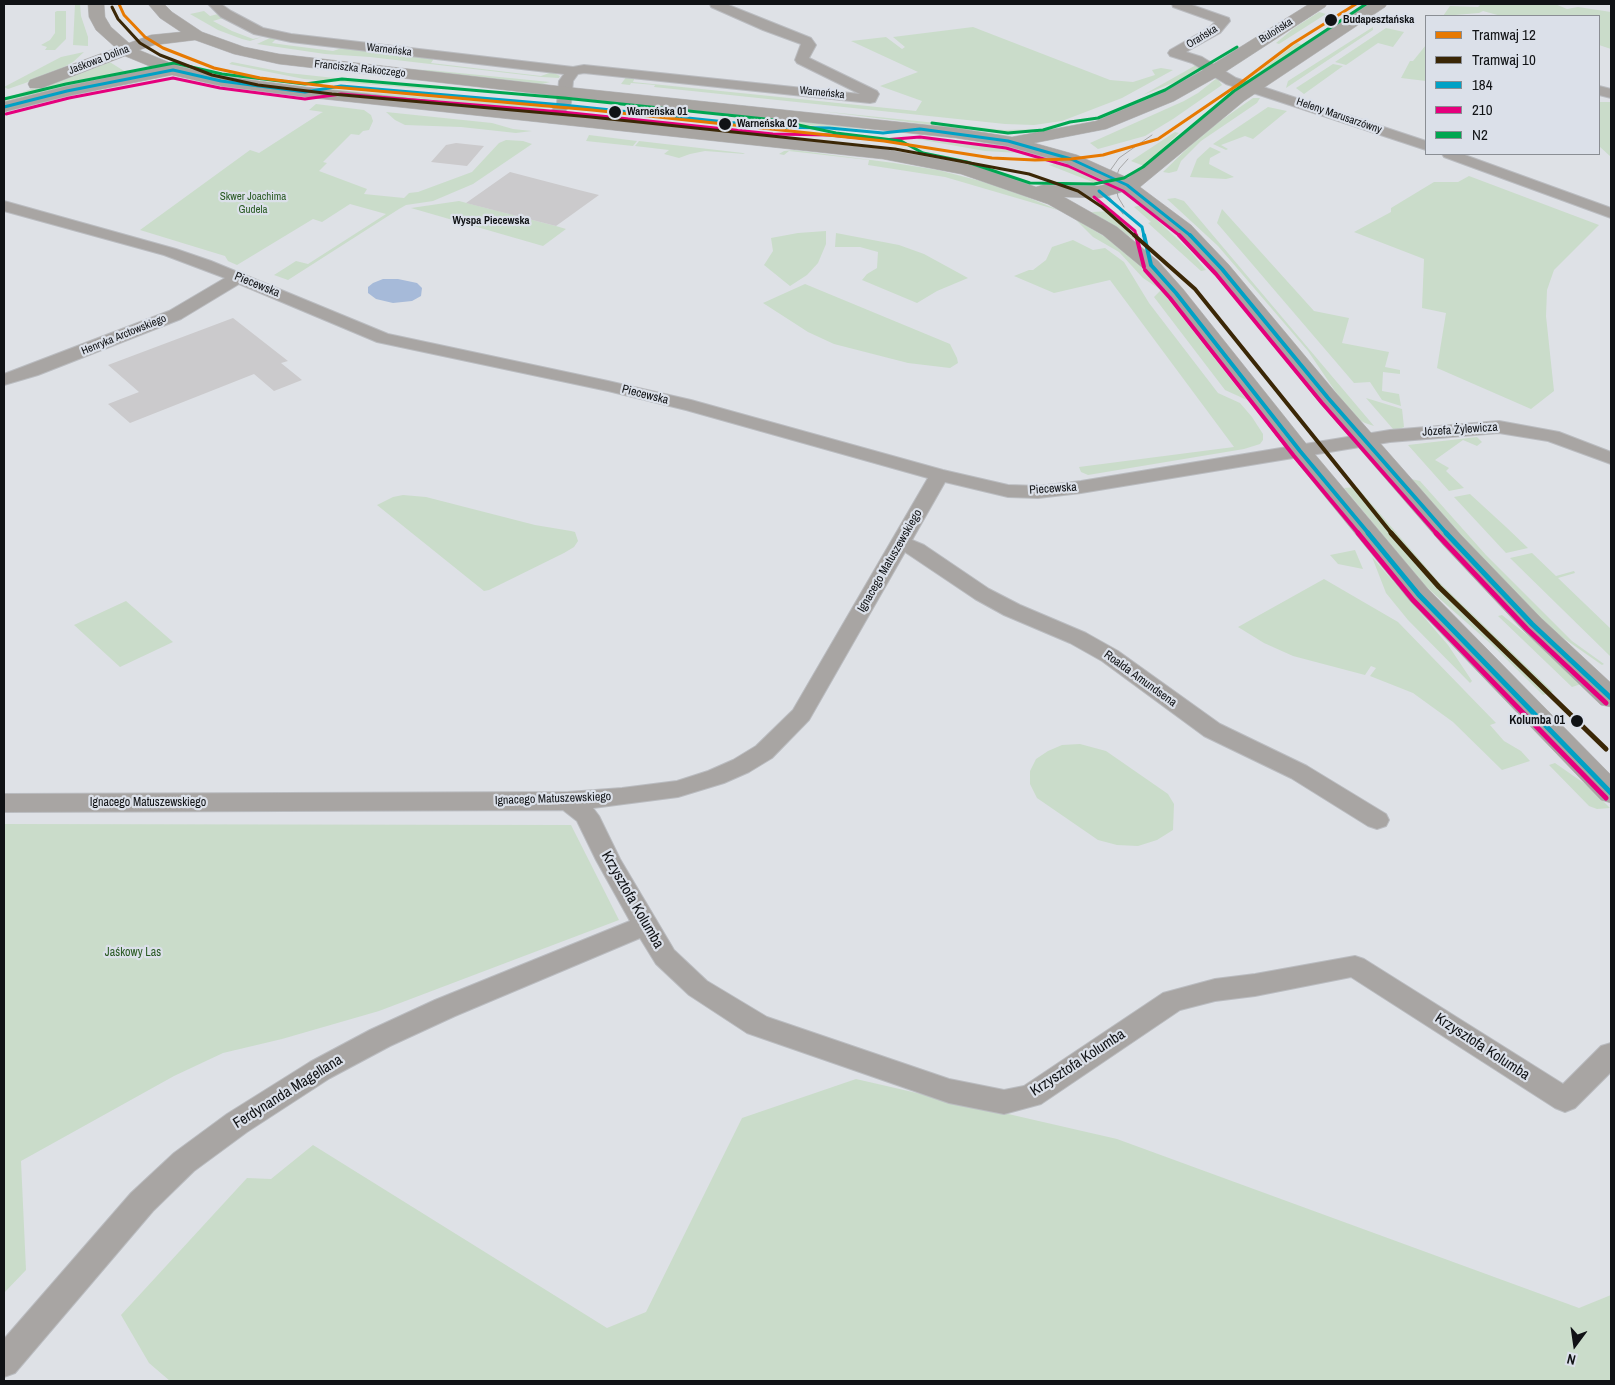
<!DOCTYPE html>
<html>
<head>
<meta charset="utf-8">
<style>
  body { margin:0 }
  #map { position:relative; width:1615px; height:1385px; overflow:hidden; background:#dee1e6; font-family:"Archivo Narrow",sans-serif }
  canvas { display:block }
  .frame { position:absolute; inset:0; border:5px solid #101215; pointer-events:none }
  .legend { position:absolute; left:1425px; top:15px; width:175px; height:140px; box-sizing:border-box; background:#dbe0e9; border:1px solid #8a8e94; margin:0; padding:6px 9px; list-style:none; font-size:15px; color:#101215 }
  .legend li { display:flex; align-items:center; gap:10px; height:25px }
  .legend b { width:25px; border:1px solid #8a8e94 }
  .north { position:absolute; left:1550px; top:1320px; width:50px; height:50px; -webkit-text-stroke:4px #dbe0e9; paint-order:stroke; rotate:194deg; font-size:14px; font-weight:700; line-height:20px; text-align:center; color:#101215 }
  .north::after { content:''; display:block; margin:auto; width:18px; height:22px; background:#101215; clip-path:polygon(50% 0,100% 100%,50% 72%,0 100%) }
</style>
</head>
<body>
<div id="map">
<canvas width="1615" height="1385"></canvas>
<div class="frame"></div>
<ul class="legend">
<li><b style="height:6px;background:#e77901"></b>Tramwaj 12</li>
<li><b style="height:6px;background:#3b2706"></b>Tramwaj 10</li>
<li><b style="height:6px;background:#01a1c5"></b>184</li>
<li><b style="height:6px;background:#e5007d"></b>210</li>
<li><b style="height:6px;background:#00a651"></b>N2</li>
</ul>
<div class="north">N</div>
</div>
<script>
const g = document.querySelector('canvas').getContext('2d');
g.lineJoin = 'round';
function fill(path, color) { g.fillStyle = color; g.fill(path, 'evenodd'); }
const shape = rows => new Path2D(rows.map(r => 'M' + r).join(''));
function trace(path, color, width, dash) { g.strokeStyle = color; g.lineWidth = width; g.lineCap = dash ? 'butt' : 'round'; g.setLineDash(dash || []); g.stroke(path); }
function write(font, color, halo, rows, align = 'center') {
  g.font = font + ' "Archivo Narrow",sans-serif'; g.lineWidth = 4.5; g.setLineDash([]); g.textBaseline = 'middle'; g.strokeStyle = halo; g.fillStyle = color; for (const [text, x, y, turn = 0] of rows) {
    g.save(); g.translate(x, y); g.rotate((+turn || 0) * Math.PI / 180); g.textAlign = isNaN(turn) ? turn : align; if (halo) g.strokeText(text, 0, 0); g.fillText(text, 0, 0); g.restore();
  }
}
fill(shape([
  [75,4,80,4,81,16,88,37,88,46,73,45],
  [1481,4,1555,4,1567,9,1578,7,1611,12,1611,49,1599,45,1599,16,1501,16,1483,11,1479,13,1443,16,1450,6,1478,7],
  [57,11,66,11,66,39,55,50,45,50,47,47,41,45,50,40,55,33,55,12],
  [204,11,210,16,218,14,223,18,213,21,232,31,253,39,262,37,250,41,242,39,218,30,190,14],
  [1319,12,1326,14,1279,44,1276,43,1294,28],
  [973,27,1110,80,1133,82,1155,75,1152,70,1161,68,1173,70,1122,98,1062,121,1034,125,1005,124,654,87,655,85,631,83,630,85,621,84,627,76,635,77,633,82,916,111,922,101,880,86,918,72,851,41,886,37,902,49,905,47,893,37],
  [1373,27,1373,30,1286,88,1288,81],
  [1386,28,1404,32,1393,47,1378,43,1346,65,1335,62],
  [270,38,276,39,272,43,286,45,333,51,342,48,432,58,433,60,431,63,541,76,552,72,560,76,559,78,542,77,370,57,325,54,257,44],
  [1297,43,1306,46,1252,83,1242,84],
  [1426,45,1426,81,1401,78,1410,61,1413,61],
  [84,52,73,62,54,73,8,89,4,87,61,57],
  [108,61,129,74,4,103,4,99],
  [232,62,288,73,438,89,437,90,304,79,229,64],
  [1198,64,1202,68,1202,70,1190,76,1143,95],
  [1333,64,1343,66,1304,94,1296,88],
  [399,69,429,70,550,82,538,85],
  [1217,78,1222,85,1173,119,1145,136,1098,149,1090,143,1184,101,1198,93],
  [330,89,351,91,549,107,540,110,329,90],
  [1253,98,1260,98,1257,103,1201,141,1181,161,1177,171,1169,173,1163,172,1203,133],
  [611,101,877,130,749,121,750,117,610,102],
  [1599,102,1611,102,1611,157,1599,146],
  [316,104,364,110,371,115,373,121,369,130,363,131,359,135,351,134,323,162,327,163,319,171,367,189,364,194,404,198,409,193,418,192,472,172,499,143,506,140,523,141,532,144,473,184,433,201,406,205,399,209,288,280,274,275,296,261,308,264,386,214,350,204,322,222,313,219,237,265,228,261,225,256,140,230,250,150,259,153,321,113,323,112,309,110],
  [1268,107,1287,111,1253,139,1245,136,1221,145,1228,149,1226,150,1213,144],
  [820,111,1004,130,1040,129,1044,131,1021,133,981,131],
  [386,112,492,123,513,129,532,131,516,133,461,127,405,125,395,120],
  [599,115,722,129,721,130,676,127,596,119],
  [1175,132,1179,133,1144,166,1131,161],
  [589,135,637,141,633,146,586,141],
  [918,137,998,144,1035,154,985,151,917,139],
  [639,141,743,153,745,154,705,151,690,154,679,158,664,154,669,150,635,146],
  [1210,147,1221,152,1210,158,1209,164,1234,177,1226,179,1190,177,1197,159],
  [794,150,894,163,938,170,1000,186,1061,211,945,177,868,165,869,160,789,151,784,155,779,154,784,151],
  [1056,163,1067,164,1093,175,1098,180,1095,183,1049,165],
  [1469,176,1599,225,1554,270,1547,290,1546,316,1554,391,1531,409,1437,368,1446,313,1422,308,1424,259,1354,232,1391,212,1391,208,1434,182,1458,182],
  [1175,198,1184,201,1374,426,1365,423,1352,416,1308,351,1218,246,1167,199],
  [459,201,556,226,566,229,543,246,411,208],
  [1141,205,1190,251,1206,270,1201,271,1148,223,1151,222,1134,207],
  [1222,209,1314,311,1349,318,1342,343,1389,352,1385,367,1400,370,1400,374,1383,372,1382,391,1399,394,1401,406,1382,400,1370,382,1354,383,1217,223],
  [1114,211,1127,227,1138,242,1091,212],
  [1075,219,1107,238,1140,266,1161,290,1247,400,1225,390,1154,297,1161,290,1143,278,1119,252,1093,237],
  [826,231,826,244,818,263,807,275,790,286,764,265,773,251,771,238,798,233],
  [836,233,899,245,924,254,968,278,937,291,917,303,862,280,867,274,877,268,878,252,860,247,835,247],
  [1073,240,1093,250,1105,248,1124,262,1149,303,1218,393,1240,403,1252,417,1263,434,1263,440,1260,444,1244,449,1088,475,1081,472,1079,467,1234,447,1110,280,1054,293,1014,276,1029,270,1033,270,1046,260,1052,247],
  [805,284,950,344,957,358,958,363,950,368,908,363,834,344,808,332,763,303],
  [1366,398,1402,409,1404,427,1400,429,1393,429],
  [1477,437,1482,442,1477,446,1463,440,1435,460,1449,468,1446,471,1464,488,1449,491,1408,445],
  [1411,479,1420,481,1486,555,1572,641,1604,664,1602,665,1556,633,1479,555],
  [1357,487,1438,581,1553,692,1543,695,1491,644,1424,585,1344,488],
  [1470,494,1506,527,1528,548,1506,553,1454,497],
  [403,495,426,497,535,525,571,531,575,532,578,541,574,547,564,553,489,590,484,591,377,505,393,497],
  [1355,550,1363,569,1338,564,1330,555],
  [1532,553,1556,576,1574,571,1575,573,1558,578,1611,629,1611,657,1510,558],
  [1372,557,1448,645,1472,681,1470,683,1408,620,1386,593],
  [1324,579,1398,622,1496,723,1490,725,1504,741,1521,751,1530,761,1502,770,1453,722,1413,693,1370,676,1376,668,1371,666,1365,675,1293,656,1264,643,1238,627],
  [126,601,173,642,120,667,74,625],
  [1502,615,1546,650,1581,684,1572,687,1498,616],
  [1080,744,1106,751,1168,794,1174,804,1173,830,1157,840,1138,846,1117,845,1098,840,1037,798,1030,784,1030,771,1036,759,1048,751,1062,745],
  [1555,763,1588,786,1610,808,1597,809,1589,806,1549,765],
  [4,824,571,825,619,920,379,1011,282,1039,223,1053,174,1076,21,1161,26,1270,4,1293],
  [856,1079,1117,1139,1579,1308,1611,1295,1611,1381,170,1381,149,1363,121,1315,247,1178,271,1179,313,1145,607,1328,646,1312,742,1118]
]), '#cadcca');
fill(shape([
  [398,279,417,283,422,288,421,296,412,301,393,303,376,299,368,293,368,287,373,283,383,279]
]), '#a6bad9');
fill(shape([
  [456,143,484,146,467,166,431,162,446,145],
  [510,172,579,190,599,195,556,226,466,203],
  [233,318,288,361,281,363,302,380,274,391,254,374,130,423,108,404,139,392,108,365]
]), '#cbcacc');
const street = shape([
  [208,4,221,4,231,11,263,28,291,34,573,67,584,65,860,94,797,63,795,60,801,44,763,30,711,7,710,4,726,4,811,38,816,45,809,58,877,91,879,94,875,102,870,103,584,73,578,74,573,81,571,103,558,122,553,123,548,122,546,119,557,103,559,81,564,74,291,42,254,34,221,17,208,4],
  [1172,4,1189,4,1229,18,1230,21,1220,33,1186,52,1202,57,1236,78,1426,141,1426,150,1226,84,1192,63,1170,56,1168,53,1170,50,1210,27,1215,22,1173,7,1172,4],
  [1599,86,1611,89,1611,98,1599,95,1599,86],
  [1442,154,1462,154,1611,208,1611,218,1444,157,1442,154],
  [4,201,176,249,211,261,388,334,608,381,691,400,943,470,1008,485,1038,486,1081,481,1390,430,1499,421,1559,432,1611,452,1611,464,1548,441,1499,433,1390,442,1081,493,1038,498,1008,497,945,482,912,540,924,545,989,589,1020,605,1086,633,1118,651,1220,724,1307,766,1386,814,1389,820,1386,826,1377,829,1368,826,1291,778,1204,736,1102,661,1070,643,1004,615,975,599,905,552,809,720,772,758,749,772,724,783,678,797,593,808,599,816,620,859,674,950,707,981,767,1017,949,1079,1004,1090,1024,1086,1163,993,1215,979,1255,974,1355,956,1364,959,1563,1084,1601,1046,1611,1043,1611,1072,1575,1108,1565,1112,1555,1108,1351,977,1255,996,1215,1001,1180,1010,1041,1104,1004,1114,949,1103,747,1033,689,995,656,964,640,938,455,1016,390,1046,330,1078,247,1132,194,1171,153,1211,15,1373,4,1377,4,1339,131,1193,174,1153,227,1114,310,1062,370,1030,435,1000,630,921,596,860,577,821,563,810,4,812,4,794,568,792,622,788,677,781,708,771,733,760,756,746,793,710,928,478,686,410,608,391,377,342,239,284,181,319,38,375,4,385,4,374,169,311,225,278,164,255,4,211,4,201]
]);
const secondary = shape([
  [88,4,104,4,105,17,111,27,129,43,151,35,181,32,160,18,148,4,164,4,172,12,202,32,244,47,279,54,566,87,956,128,1012,137,1096,121,1162,93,1210,66,1309,4,1327,4,1325,7,1222,74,1174,101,1106,129,1034,143,1077,155,1128,178,1232,93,1369,4,1387,4,1385,7,1244,101,1140,187,1191,225,1229,265,1336,393,1461,535,1541,618,1611,683,1611,707,1601,705,1523,630,1443,545,1320,403,1215,273,1177,233,1122,192,1100,198,1064,197,1117,227,1158,261,1183,289,1308,446,1428,589,1611,775,1611,803,1601,800,1410,601,1292,456,1169,297,1144,269,1103,235,1048,204,961,174,883,159,305,97,221,86,172,75,68,96,4,112,4,102,67,86,154,68,125,56,42,88,30,88,28,84,30,80,116,48,96,30,89,17,88,4],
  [195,40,234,54,279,64,566,97,956,138,1007,146,1065,163,1110,183,1099,186,1043,185,1036,187,972,165,883,149,305,87,221,76,178,66,139,50,154,45,195,40]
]);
trace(street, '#babcc0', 2);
trace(secondary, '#babcc0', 1);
fill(street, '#a8a5a3');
fill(secondary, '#a8a5a2');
trace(shape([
  [1124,207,1118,197,1115,181,1119,169,1128,159],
  [1123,214,1107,194,1105,184,1107,175,1119,158,1152,135]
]), '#a6a6a6', 1);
trace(shape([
  [4,107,67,91,173,70,221,81,305,92,341,86,563,105,774,127,829,128,883,133,920,129,1008,141,1071,159,1127,185,1191,236],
  [1099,191,1142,227,1144,236]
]), '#01a1c5', 3);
trace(shape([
  [1144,235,1151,265],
  [1190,235,1222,269,1328,398,1447,534],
  [1151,265,1176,293,1300,451,1369,534]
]), '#01a1c5', 4);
trace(shape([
  [1368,533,1419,595,1611,793],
  [1446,533,1532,624,1611,698]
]), '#01a1c5', 5);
trace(shape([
  [6,114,69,98,173,78,220,88,305,99,341,94,562,112,773,134,829,135,883,140,920,137,1006,148,1068,166,1123,191,1180,236],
  [1094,197,1135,231,1136,236]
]), '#e5007d', 3);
trace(shape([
  [1136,235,1144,267],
  [1179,235,1216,274,1322,403,1437,534],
  [1145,270,1170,298,1294,456,1359,534]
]), '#e5007d', 4);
trace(shape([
  [1358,533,1413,600,1606,798],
  [1436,533,1527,629,1606,703]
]), '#e5007d', 5);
trace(shape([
  [4,99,66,84,174,63,222,74,305,84,342,79,564,98,775,120,836,133,901,141,923,153,967,162,1030,183,1094,184,1124,178,1143,167,1234,91,1366,4],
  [932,123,1008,133,1043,130,1070,122,1098,118,1165,90,1237,47]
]), '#00a651', 3);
trace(shape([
  [119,4,124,15,145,37,163,48,214,68,260,78,333,87,592,110,884,141,992,158,1035,160,1071,159,1103,155,1158,139,1239,84,1292,44,1356,4]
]), '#e77901', 3);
trace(shape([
  [112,7,118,19,140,43,160,55,212,75,258,85,332,94,591,117,895,149,1029,174,1078,191,1102,207,1135,236]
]), '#3b2706', 3);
trace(shape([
  [1134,235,1195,289,1392,534]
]), '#3b2706', 4);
trace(shape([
  [1391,533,1439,587,1606,749]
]), '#3b2706', 5);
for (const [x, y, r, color] of [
  [1331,20,7,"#101215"],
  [615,112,7,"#101215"],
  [725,124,7,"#101215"],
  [1577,721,7,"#101215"]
]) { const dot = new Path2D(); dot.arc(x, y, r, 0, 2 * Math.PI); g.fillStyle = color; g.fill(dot); trace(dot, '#dbe0e9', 2); }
write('bold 11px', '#101215', '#dbe0e9', [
  ["Budapesztańska",1343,20],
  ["Warneńska 01",627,112],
  ["Warneńska 02",737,124]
], 'left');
write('11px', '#101215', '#dbe0e9', [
  ["Bulońska",1276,31,-32],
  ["Orańska",1202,37,-31],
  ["Warneńska",389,50,7],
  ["Jaśkowa Dolina",99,60,-21],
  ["Franciszka Rakoczego",360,69,6],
  ["Warneńska",822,93,6],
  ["Heleny Marusarzówny",1339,116,19],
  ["Henryka Arctowskiego",124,335,-22]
]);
write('11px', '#2b5b25', '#dbe0e9', [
  ["Skwer Joachima",253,197],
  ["Gudela",253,210]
]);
write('bold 11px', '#101215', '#dbe0e9', [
  ["Wyspa Piecewska",491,221]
]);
write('12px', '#101215', '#dbe0e9', [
  ["Piecewska",257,285,22],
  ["Piecewska",645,395,14],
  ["Józefa Żylewicza",1460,430,-4],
  ["Piecewska",1053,489,-4],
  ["Ignacego Matuszewskiego",890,561,-60],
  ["Roalda Amundsena",1140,679,36],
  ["Ignacego Matuszewskiego",553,799,-2],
  ["Ignacego Matuszewskiego",148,803]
]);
write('bold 12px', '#101215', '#dbe0e9', [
  ["Kolumba 01",1565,721]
], 'right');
write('12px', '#2b5b25', '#dbe0e9', [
  ["Jaśkowy Las",133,953]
]);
write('15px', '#101215', '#dbe0e9', [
  ["Krzysztofa Kolumba",632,900,60],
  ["Krzysztofa Kolumba",1482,1047,33],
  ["Krzysztofa Kolumba",1078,1063,-33],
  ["Ferdynanda Magellana",288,1092,-32]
]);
</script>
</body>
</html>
